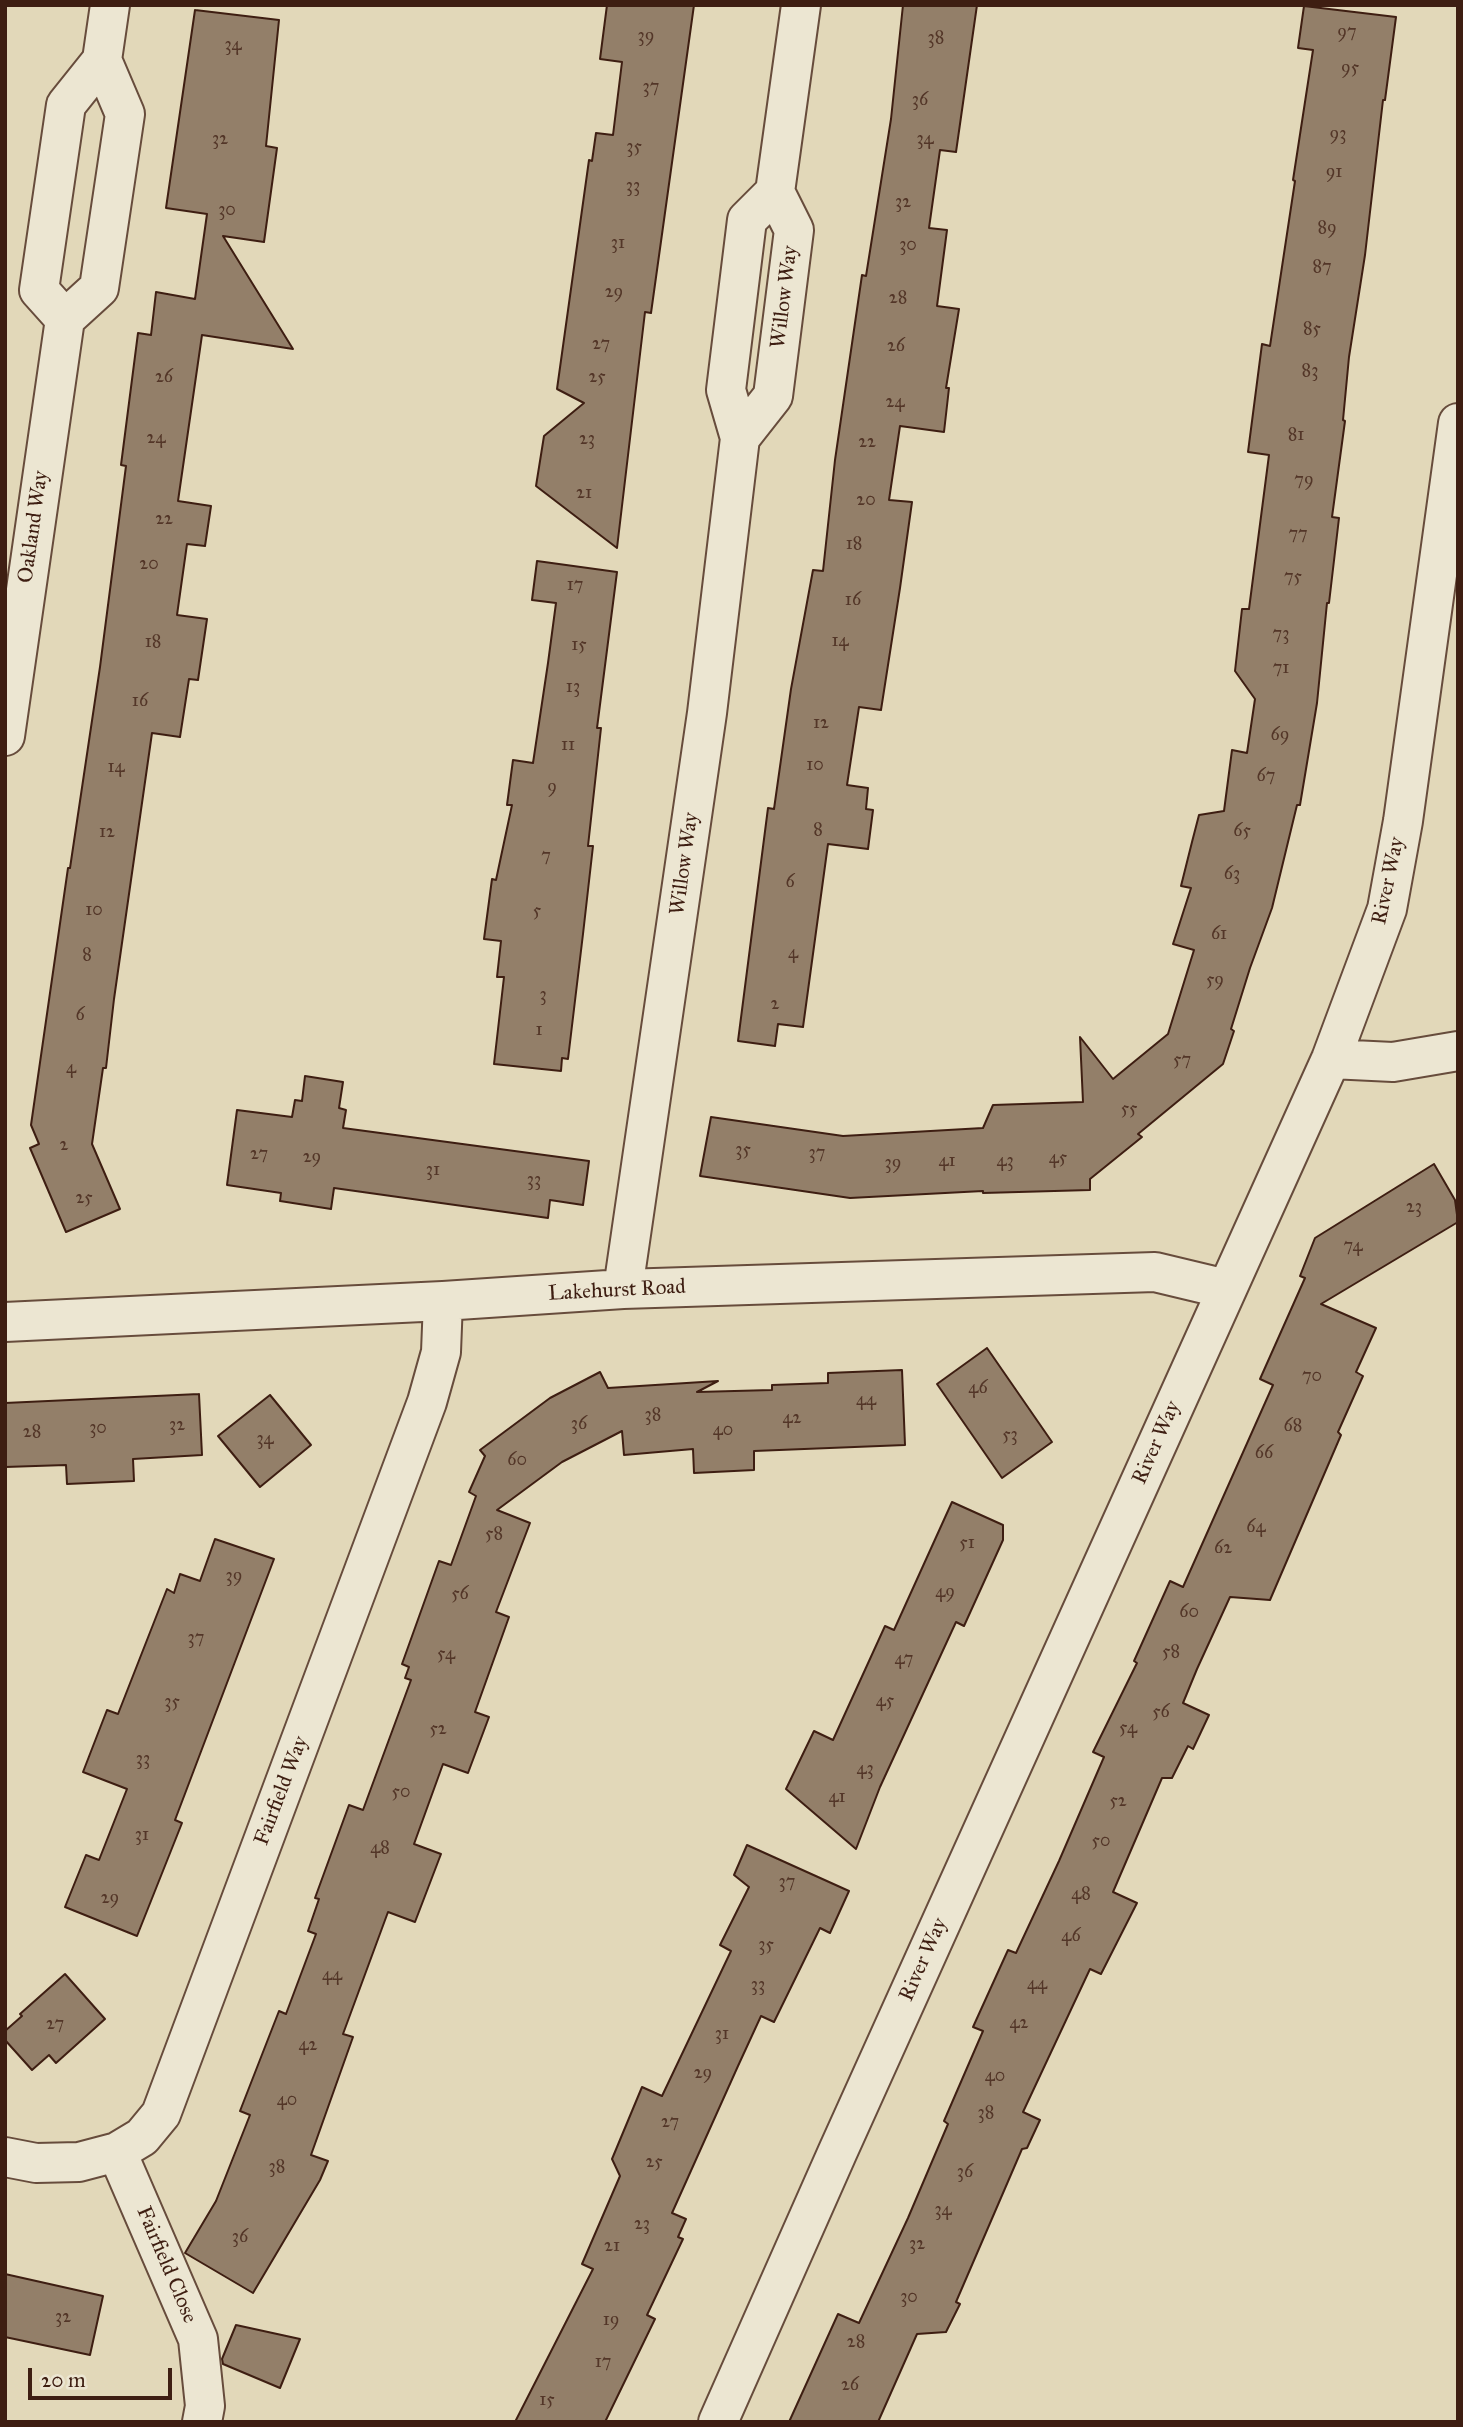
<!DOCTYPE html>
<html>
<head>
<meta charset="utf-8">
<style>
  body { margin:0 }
  #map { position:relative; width:1463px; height:2427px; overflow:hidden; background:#e2d8b9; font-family:"IM FELL Great Primer",serif }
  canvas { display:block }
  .frame { position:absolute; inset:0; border:7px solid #3e1e12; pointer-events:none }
  .scale { position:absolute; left:28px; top:2368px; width:144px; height:32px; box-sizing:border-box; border:4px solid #3e1e12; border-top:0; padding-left:9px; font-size:21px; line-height:24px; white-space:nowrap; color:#3e1e12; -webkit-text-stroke:5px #ece6d2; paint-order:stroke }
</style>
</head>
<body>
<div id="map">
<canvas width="1463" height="2427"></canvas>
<div class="frame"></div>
<div class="scale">20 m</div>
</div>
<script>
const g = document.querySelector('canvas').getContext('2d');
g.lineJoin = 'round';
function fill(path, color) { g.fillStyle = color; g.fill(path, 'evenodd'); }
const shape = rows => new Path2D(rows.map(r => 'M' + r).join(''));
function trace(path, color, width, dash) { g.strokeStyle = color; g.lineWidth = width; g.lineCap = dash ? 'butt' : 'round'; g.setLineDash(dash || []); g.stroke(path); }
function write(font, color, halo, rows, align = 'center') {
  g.font = font + ' "IM FELL Great Primer",serif'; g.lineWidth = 5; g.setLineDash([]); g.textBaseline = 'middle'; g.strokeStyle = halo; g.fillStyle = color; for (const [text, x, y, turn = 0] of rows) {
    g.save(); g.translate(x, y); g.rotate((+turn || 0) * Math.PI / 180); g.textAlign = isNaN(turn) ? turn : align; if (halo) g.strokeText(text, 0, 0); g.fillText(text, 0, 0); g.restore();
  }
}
const building = shape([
  [607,5,694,5,651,313,645,312,617,548,536,486,544,436,584,403,557,389,589,160,592,161,596,133,613,135,622,62,600,59,607,5],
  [903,5,977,5,956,152,940,150,929,228,947,230,937,306,959,309,946,388,949,388,944,432,900,426,889,500,912,502,900,588,881,710,859,707,847,785,868,788,866,809,873,810,868,849,828,844,803,1027,778,1024,775,1046,738,1041,768,808,774,809,791,689,813,570,823,571,835,460,862,275,866,276,891,119,903,5],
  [1304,6,1396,17,1385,100,1383,100,1365,255,1349,357,1343,420,1345,421,1332,517,1339,518,1329,603,1327,603,1317,703,1300,805,1297,805,1272,908,1250,968,1231,1029,1234,1031,1223,1064,1138,1134,1142,1137,1090,1179,1090,1190,983,1193,983,1191,850,1198,700,1176,711,1117,843,1136,983,1128,993,1105,1083,1102,1080,1037,1113,1079,1168,1034,1194,950,1173,944,1191,888,1181,886,1192,842,1199,815,1224,811,1232,750,1247,753,1255,699,1235,671,1242,609,1249,609,1269,455,1248,452,1262,344,1270,346,1295,181,1293,180,1313,50,1298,48,1304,6],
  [195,10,279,20,266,146,277,148,264,242,223,236,293,349,202,335,178,501,211,506,205,546,187,544,177,615,207,619,198,680,189,679,180,737,152,733,114,999,106,1068,103,1068,92,1144,120,1209,66,1232,30,1148,39,1144,31,1125,68,868,70,868,100,667,126,466,121,465,138,333,151,335,156,292,195,299,207,214,166,208,195,10],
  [537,561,617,572,597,728,601,728,588,846,593,846,583,934,568,1059,562,1058,561,1071,494,1064,504,977,497,977,501,941,484,939,492,879,496,880,512,805,507,805,513,760,533,763,548,663,556,603,532,600,537,561],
  [305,1076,343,1082,339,1108,346,1110,343,1128,589,1161,583,1205,550,1200,548,1218,334,1188,331,1209,280,1201,281,1193,227,1185,237,1110,292,1117,295,1100,302,1101,305,1076],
  [1434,1164,1455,1200,1458,1222,1321,1304,1376,1328,1356,1372,1363,1376,1338,1432,1341,1435,1270,1600,1230,1597,1197,1669,1183,1703,1209,1715,1193,1749,1188,1746,1172,1778,1162,1778,1113,1892,1137,1903,1101,1974,1090,1969,1023,2112,1040,2120,1027,2148,1022,2149,956,2302,960,2304,946,2332,917,2334,878,2422,789,2422,838,2314,859,2323,908,2218,948,2124,944,2121,983,2031,973,2027,1008,1950,1016,1953,1059,1861,1104,1757,1093,1752,1137,1663,1134,1661,1170,1581,1183,1587,1273,1385,1260,1379,1305,1278,1300,1276,1315,1238,1434,1164],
  [987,1348,1052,1442,1002,1478,937,1384,987,1348],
  [902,1370,905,1445,754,1451,754,1470,694,1473,693,1449,624,1455,622,1431,562,1462,497,1510,530,1523,496,1612,509,1617,475,1712,489,1717,468,1773,443,1764,414,1844,441,1854,415,1922,388,1912,343,2034,353,2037,311,2155,328,2161,320,2180,253,2293,185,2253,216,2201,250,2115,240,2111,279,2011,286,2014,316,1934,308,1931,319,1899,315,1898,349,1805,363,1810,411,1680,405,1678,409,1667,402,1664,439,1561,451,1565,476,1496,469,1492,485,1456,480,1450,550,1398,600,1372,608,1388,718,1381,697,1392,772,1390,772,1385,828,1383,828,1373,902,1370],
  [199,1394,202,1455,133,1459,134,1481,67,1484,66,1465,5,1467,5,1403,199,1394],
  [270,1395,311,1445,260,1487,218,1436,270,1395],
  [952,1502,1003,1525,1003,1540,964,1626,956,1622,880,1787,856,1849,786,1789,814,1731,833,1740,885,1626,894,1630,952,1502],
  [215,1539,274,1559,175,1820,182,1823,137,1936,65,1907,86,1855,99,1860,127,1789,83,1772,107,1710,118,1714,167,1589,174,1593,180,1574,200,1581,215,1539],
  [747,1845,849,1891,830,1933,820,1928,774,2022,761,2016,738,2066,672,2213,686,2219,678,2237,683,2239,647,2315,655,2319,605,2422,515,2422,593,2269,582,2264,620,2176,612,2159,642,2087,662,2096,731,1951,720,1945,749,1887,734,1875,747,1845],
  [65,1974,105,2019,56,2063,49,2055,32,2070,5,2040,5,2031,22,2016,20,2014,65,1974],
  [5,2274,103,2296,90,2355,5,2337,5,2274],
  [236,2325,300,2339,280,2388,223,2364,222,2359,236,2325]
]);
fill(building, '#937f69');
trace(building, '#3e1e12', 2);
const street = shape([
  [65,319,39,290,66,105,102,60,110,5],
  [740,438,773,396,794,230,775,192,801,5],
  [5,736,65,319,99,288,125,114,102,60],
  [1331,1059,1393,1062,1458,1051],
  [623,1289,707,713,740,438,726,390,747,220,775,192],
  [5,1322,443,1301,623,1289,1155,1272,1226,1289],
  [117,2152,198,2339,205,2406,202,2422],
  [5,2157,36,2163,79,2162,117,2152,142,2137,161,2114,427,1402,441,1352,443,1301],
  [718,2422,838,2151,1331,1059,1387,909,1403,821,1458,423]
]);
trace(street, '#674c3c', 42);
trace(street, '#ece6d2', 38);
write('18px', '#533628', null, [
  ["97",1347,33],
  ["39",646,37],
  ["38",936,39],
  ["34",233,46],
  ["95",1350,69],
  ["37",651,88],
  ["36",920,101],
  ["93",1338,135],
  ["32",220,140],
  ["34",925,140],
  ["35",634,148],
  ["91",1334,173],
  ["33",633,187],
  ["32",903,203],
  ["30",227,211],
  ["89",1327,229],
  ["31",618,244],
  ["30",908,246],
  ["87",1322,268],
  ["29",614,293],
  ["28",898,299],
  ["85",1312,330],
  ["27",601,345],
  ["26",896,347],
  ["83",1310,372],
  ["26",164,378],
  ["25",597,378],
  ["24",895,403],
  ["81",1296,436],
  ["24",156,439],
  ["23",587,440],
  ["22",867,443],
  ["79",1304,481],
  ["21",584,494],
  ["20",866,501],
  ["22",164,520],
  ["77",1298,535],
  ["18",854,545],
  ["20",149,565],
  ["75",1293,578],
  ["17",575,586],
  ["16",853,601],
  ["73",1281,635],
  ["14",840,642],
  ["18",153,643],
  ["15",579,646],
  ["71",1281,669],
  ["13",573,688],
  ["16",140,702],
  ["12",821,724],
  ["69",1280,736],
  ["11",568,746],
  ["10",815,766],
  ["14",116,768],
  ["67",1266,777],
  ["9",552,788],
  ["8",818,831],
  ["65",1242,832],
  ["12",107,833],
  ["7",546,857],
  ["63",1232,875],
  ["6",790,883],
  ["10",94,911],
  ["5",537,912],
  ["61",1219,935],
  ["4",793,954],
  ["8",87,956],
  ["59",1215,981],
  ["3",543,996],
  ["2",775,1005],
  ["6",80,1016],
  ["1",539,1031],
  ["57",1182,1061],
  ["4",71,1069],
  ["55",1129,1110],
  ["2",64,1146],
  ["35",743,1151],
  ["37",817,1154],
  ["27",259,1155],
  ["29",312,1158],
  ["45",1058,1159],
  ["41",947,1162],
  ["43",1005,1162],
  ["39",893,1164],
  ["31",433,1171],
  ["33",534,1181],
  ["25",84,1199],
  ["23",1414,1208],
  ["74",1353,1247],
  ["70",1312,1377],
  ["46",978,1389],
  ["44",866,1401],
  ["38",653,1416],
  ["42",792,1419],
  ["36",579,1425],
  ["32",177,1426],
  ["68",1293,1427],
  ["30",98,1429],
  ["40",723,1431],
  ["28",32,1433],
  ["53",1010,1436],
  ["34",265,1440],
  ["66",1264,1454],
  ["60",517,1461],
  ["64",1256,1528],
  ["58",494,1535],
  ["51",967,1544],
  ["62",1223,1549],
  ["39",234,1577],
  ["49",945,1593],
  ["56",460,1595],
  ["60",1189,1613],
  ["37",196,1639],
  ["58",1171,1653],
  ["54",446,1655],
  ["47",904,1660],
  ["45",885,1702],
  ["35",172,1703],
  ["56",1161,1713],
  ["54",1128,1729],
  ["52",438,1730],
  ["33",143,1760],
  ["43",865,1770],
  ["50",401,1793],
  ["41",837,1798],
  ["52",1118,1802],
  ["31",142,1836],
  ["50",1101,1842],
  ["48",380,1849],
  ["37",787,1883],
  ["48",1081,1895],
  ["29",110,1899],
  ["46",1071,1937],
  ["35",766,1946],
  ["44",332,1976],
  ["44",1037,1985],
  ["33",758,1986],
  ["42",1019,2024],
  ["27",55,2025],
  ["31",722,2035],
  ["42",308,2046],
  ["29",703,2074],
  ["40",995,2077],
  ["40",287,2101],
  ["38",986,2114],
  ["27",670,2123],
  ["25",654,2163],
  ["38",277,2168],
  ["36",965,2173],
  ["34",943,2211],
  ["23",642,2225],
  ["36",240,2238],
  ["32",917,2245],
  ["21",612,2247],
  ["30",909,2298],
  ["32",63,2318],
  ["19",611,2321],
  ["28",856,2343],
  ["17",603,2363],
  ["26",850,2386],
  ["15",547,2401]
]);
write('21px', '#3e1e12', '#ece6d2', [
  ["Willow Way",785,297,-83],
  ["Oakland Way",34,527,-82],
  ["Willow Way",685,864,-82],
  ["River Way",1389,881,-78],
  ["Lakehurst Road",617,1291,-3],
  ["River Way",1157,1443,-66],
  ["Fairfield Way",282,1791,-69],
  ["River Way",924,1960,-66],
  ["Fairfield Close",166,2265,67]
]);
</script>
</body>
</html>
